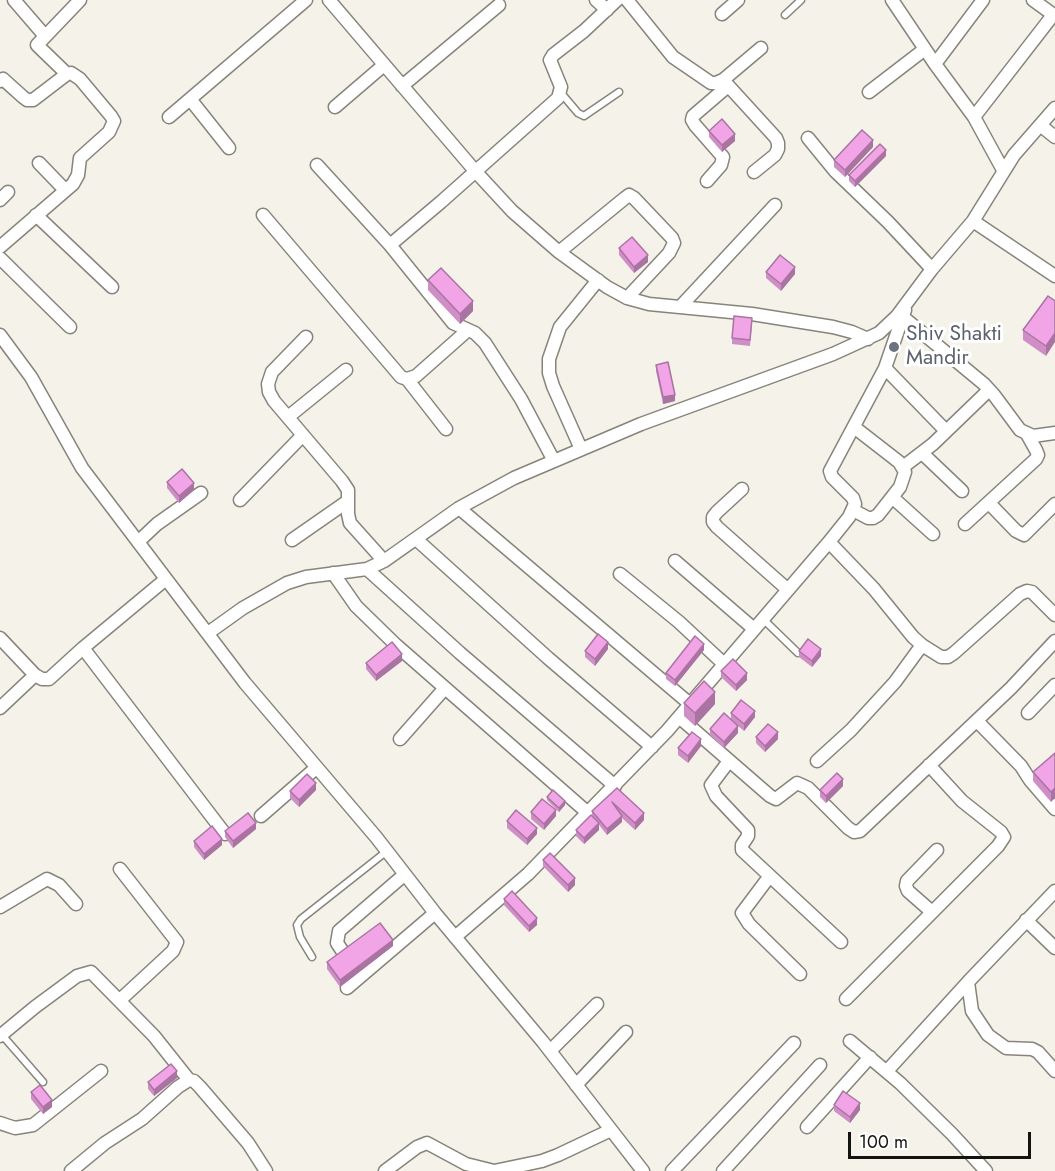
<!DOCTYPE html>
<html>
<head>
<meta charset="utf-8">
<style>
  body { margin:0 }
  #map { position:relative; width:1055px; height:1171px; overflow:hidden; background:#f5f2e9; font-family:Jost,sans-serif }
  canvas { display:block }
  .scale { position:absolute; left:848px; top:1132px; width:183px; height:27px; box-sizing:border-box; border:3px solid #131310; border-top:0; padding-left:8px; font-size:18px; line-height:21px; white-space:nowrap; color:#131310; -webkit-text-stroke:4px #fff; paint-order:stroke }
</style>
</head>
<body>
<div id="map">
<canvas width="1055" height="1171"></canvas>
<div class="scale">100 m</div>
</div>
<script>
const g = document.querySelector('canvas').getContext('2d');
g.lineJoin = 'round';
const shape = rows => new Path2D(rows.map(r => 'M' + r).join(''));
function trace(path, color, width, dash) { g.strokeStyle = color; g.lineWidth = width; g.lineCap = dash ? 'butt' : 'round'; g.setLineDash(dash || []); g.stroke(path); }
function fill(path, color) { g.fillStyle = color; g.fill(path, 'evenodd'); }
function write(font, color, halo, rows, align = 'center') {
  g.font = font + ' Jost,sans-serif'; g.lineWidth = 6; g.setLineDash([]); g.textBaseline = 'middle'; g.strokeStyle = halo; g.fillStyle = color; for (const [text, x, y, turn = 0] of rows) {
    g.save(); g.translate(x, y); g.rotate((+turn || 0) * Math.PI / 180); g.textAlign = isNaN(turn) ? turn : align; if (halo) g.strokeText(text, 0, 0); g.fillText(text, 0, 0); g.restore();
  }
}
const service = shape([
  [785,15,801,0],
  [561,93,578,113,584,116,619,92],
  [763,619,798,653],
  [312,957,300,937,297,925,301,919,387,851],
  [2,1035,43,1082]
]);
const minor = shape([
  [14,0,45,36],
  [329,0,476,172,512,211,559,252,607,287,627,298,649,304,752,314,833,327,852,332,868,339],
  [596,0,607,10],
  [627,0,673,57,711,83,716,83,723,80,761,48],
  [892,0,935,64,974,117,1003,170],
  [1033,0,1055,16],
  [722,14,738,0],
  [935,64,983,0],
  [67,74,37,45,80,0],
  [0,81,3,79,23,97,27,100,33,100,67,74,71,73,80,79,111,116,114,121,109,132,80,158,78,175,73,184,0,247],
  [724,81,776,138,778,143,778,149,775,155,754,172],
  [402,86,499,5],
  [869,92,925,49],
  [190,99,229,148],
  [335,107,384,65],
  [169,117,306,0],
  [974,117,1053,15],
  [1040,125,1055,137],
  [808,138,835,171,888,222,932,269],
  [39,163,65,190],
  [317,165,390,245,453,323,475,333,485,343,521,399,554,461],
  [707,181,721,165,723,157,695,125,692,120,693,116,728,86],
  [0,200,8,192],
  [36,215,112,287],
  [263,215,401,377,407,379,416,376,468,330],
  [973,221,1055,276],
  [390,245,441,202,558,98,561,87,550,60,553,55,584,31,617,0],
  [559,252,625,198,629,195,634,198,672,238,674,243,669,253,627,298],
  [0,258,70,327],
  [680,307,775,205],
  [903,317,984,384,994,395,1020,430,1033,436,1055,433],
  [0,335,31,377,82,468,245,683,376,837,435,913,543,1042,643,1171],
  [306,337,272,372,268,384,269,392,274,401,342,481,348,490,348,514,350,523,384,561],
  [885,368,946,431],
  [407,379,446,429],
  [288,417,346,370],
  [581,449,553,386,549,373,549,359,560,327,598,280],
  [922,453,962,491],
  [903,467,933,444,989,390],
  [742,489,717,512,713,517,713,522,717,527,787,589],
  [892,497,933,534],
  [240,500,303,435],
  [989,503,1016,531,1024,535,1055,504],
  [459,508,690,704],
  [853,510,868,518,873,518,878,515,900,487,905,472,899,462,854,427],
  [965,524,1036,459,1038,455,1036,450,1027,434],
  [416,539,548,658,652,747],
  [292,540,348,501],
  [138,542,157,524,201,493],
  [829,542,874,589,913,637,922,645,941,657,948,657,954,653,1020,594,1027,591,1032,592,1055,615],
  [675,561,754,629],
  [367,569,460,653,615,786],
  [333,573,356,606,396,645,588,813],
  [620,574,679,622,724,664],
  [208,633,243,608,287,583,306,577,367,569,384,561,459,508,514,478,641,424,833,354,879,333,897,316,932,269,973,221,1014,155,1055,108],
  [0,638,35,675,42,679,49,679,83,648,166,579],
  [83,648,225,834],
  [0,708,35,675],
  [1028,713,1055,685],
  [679,717,770,796,776,799,797,783,808,788,848,828,854,832,860,831,1011,688,1055,641],
  [977,721,1021,766,1030,780,1055,809],
  [400,739,445,688],
  [729,761,711,785,716,796,748,830,748,836,742,845,742,850,841,942],
  [817,761,851,730,895,682,922,645],
  [261,816,316,768],
  [120,869,177,942,173,951,120,1000],
  [769,877,742,913,749,924,800,974],
  [0,907,47,879,59,885,76,904],
  [932,912,908,891,906,886,907,881,937,850],
  [1026,920,1055,948],
  [455,937,528,874,667,731,829,542,849,517,855,504,853,498,832,477,830,471,885,368,905,310],
  [343,952,337,943,339,931,404,875],
  [968,982,972,1011,988,1035,1006,1048,1032,1049,1038,1052,1055,1071],
  [347,988,435,913],
  [846,999,998,846,1004,837,1001,832,962,801,929,765],
  [0,1036,35,1007,77,976,91,972,154,1036,189,1080],
  [850,1041,900,1083,952,1134,986,1171],
  [550,1051,597,1004],
  [887,1071,968,982,1055,891],
  [576,1085,626,1032],
  [0,1123,15,1128,33,1125,101,1071],
  [807,1127,870,1057],
  [71,1171,105,1143,142,1119,178,1087,189,1080,194,1081,200,1087,248,1143,266,1171],
  [385,1171,417,1147,427,1143,466,1164,494,1171,542,1161,558,1155,611,1130],
  [672,1171,794,1043],
  [723,1171,820,1065]
]);
trace(service, '#86847b', 9);
trace(minor, '#86847b', 15);
trace(service, '#fff', 6);
trace(minor, '#fff', 12);
fill(shape([
  [709,131,735,141,722,152,709,137],
  [873,147,845,177,834,167,834,160],
  [886,156,855,187,849,181,849,175],
  [619,248,648,262,634,273,619,255],
  [766,272,795,274,781,291,766,278],
  [428,280,473,311,460,324,428,290],
  [1048,296,1046,356,1023,340,1023,330],
  [752,324,750,346,732,344,732,338],
  [656,365,675,401,663,404,656,371],
  [167,482,194,490,179,503,167,488],
  [608,649,595,666,585,657,585,651],
  [704,650,675,686,666,679,666,673],
  [799,651,821,656,812,667,799,657],
  [402,661,376,681,366,669,366,663],
  [721,671,747,680,736,691,721,677],
  [684,703,715,704,695,726,684,716],
  [731,713,755,717,744,731,732,721,738,733,724,748,710,735,710,729,731,719],
  [756,737,778,739,765,752,756,743],
  [701,746,688,763,678,755,678,748],
  [1055,753,1051,802,1033,781,1033,772],
  [843,786,826,803,820,797,820,790],
  [617,788,644,820,635,830,622,818,622,822,607,835,599,825,599,830,584,844,576,836,576,830,592,817,592,811],
  [316,790,299,807,290,798,290,791],
  [547,797,565,805,559,812,547,800],
  [531,812,556,816,544,830,531,819],
  [507,821,537,834,527,845,507,828],
  [256,829,233,848,225,837,225,831],
  [194,841,222,845,204,860,194,847],
  [543,860,575,885,568,892,543,866],
  [504,899,537,925,529,932,504,905],
  [393,946,340,987,327,969,327,962],
  [177,1078,154,1096,148,1089,148,1082],
  [31,1092,52,1107,43,1114,31,1099],
  [834,1105,860,1110,850,1123,834,1111]
]), '#d08ec6');
fill(shape([
  [735,134,735,141,722,152,722,145],
  [873,140,873,147,845,177,845,170],
  [886,150,886,156,855,187,855,181],
  [648,255,648,262,634,273,634,267],
  [795,267,795,274,781,291,781,284],
  [473,301,473,311,460,324,460,314],
  [1055,333,1055,342,1046,356,1046,346],
  [675,395,675,401,663,404,663,397],
  [194,483,194,490,179,503,179,496],
  [608,642,608,649,595,666,595,659],
  [704,644,704,650,675,686,675,680],
  [821,649,821,656,812,667,812,661],
  [402,654,402,661,376,681,376,675],
  [747,673,747,680,736,691,736,685],
  [715,692,715,704,695,726,695,713],
  [755,711,755,717,744,731,744,724],
  [738,726,738,733,724,748,724,742],
  [778,732,778,739,765,752,765,746],
  [701,739,701,746,688,763,688,756],
  [843,779,843,786,826,803,826,796],
  [316,783,316,790,299,807,299,800],
  [1055,788,1055,798,1051,802,1051,792],
  [565,801,565,805,559,812,559,808],
  [556,810,556,816,544,830,544,824],
  [644,813,644,820,635,830,635,823],
  [622,816,622,822,607,835,607,829],
  [256,823,256,829,233,848,233,841],
  [599,823,599,830,584,844,584,838],
  [537,828,537,834,527,845,527,839],
  [222,839,222,845,204,860,204,854],
  [575,878,575,885,568,892,568,885],
  [537,918,537,925,529,932,529,926],
  [393,940,393,946,340,987,340,980],
  [177,1071,177,1078,154,1096,154,1090],
  [52,1100,52,1107,43,1114,43,1107],
  [860,1103,860,1110,850,1123,850,1117]
]), '#a974a1');
const building = shape([
  [722,119,735,134,722,145,709,131,722,119],
  [862,130,873,140,845,170,834,160,862,130],
  [880,144,886,150,855,181,849,175,880,144],
  [632,237,648,255,634,267,619,248,632,237],
  [780,255,795,267,781,284,766,272,780,255],
  [441,268,473,301,460,314,428,280,441,268],
  [1048,296,1055,301,1055,333,1046,346,1023,330,1048,296],
  [734,316,752,318,750,340,732,338,734,316],
  [668,362,675,395,663,397,656,365,668,362],
  [182,469,194,483,179,496,167,482,182,469],
  [598,634,608,642,595,659,585,651,598,634],
  [695,636,704,644,675,680,666,673,695,636],
  [808,639,821,649,812,661,799,651,808,639],
  [392,642,402,654,376,675,366,663,392,642],
  [733,659,747,673,736,685,721,671,733,659],
  [704,681,715,692,695,713,684,703,704,681],
  [741,700,755,711,744,724,731,713,741,700],
  [724,713,738,726,724,742,710,729,724,713],
  [768,724,778,732,765,746,756,737,768,724],
  [692,732,701,739,688,756,678,748,692,732],
  [1055,753,1055,788,1051,792,1033,772,1055,753],
  [837,773,843,779,826,796,820,790,837,773],
  [307,774,316,783,299,800,290,791,307,774],
  [617,788,644,813,635,823,612,802,622,816,607,829,592,811,617,788],
  [553,790,565,801,559,808,547,797,553,790],
  [542,799,556,810,544,824,531,812,542,799],
  [516,810,537,828,527,839,507,821,516,810],
  [248,813,256,823,233,841,225,831,248,813],
  [591,815,599,823,584,838,576,830,591,815],
  [212,826,222,839,204,854,194,841,212,826],
  [550,853,575,878,568,885,543,860,550,853],
  [512,891,537,918,529,926,504,899,512,891],
  [380,923,393,940,340,980,327,962,380,923],
  [171,1064,177,1071,154,1090,148,1082,171,1064],
  [40,1085,52,1100,43,1107,31,1092,40,1085],
  [843,1091,860,1103,850,1117,834,1105,843,1091]
]);
fill(building, '#f2a5e6');
trace(building, '#a974a1', 1.5);
for (const [x, y, r, color] of [
  [894,347,6,"#6b7280"]
]) { const dot = new Path2D(); dot.arc(x, y, r, 0, 2 * Math.PI); g.fillStyle = color; g.fill(dot); trace(dot, '#fff', 2); }
write('21px', '#5b616d', '#fff', [
  ["Shiv Shakti",906,335],
  ["Mandir",906,359]
], 'left');
</script>
</body>
</html>
